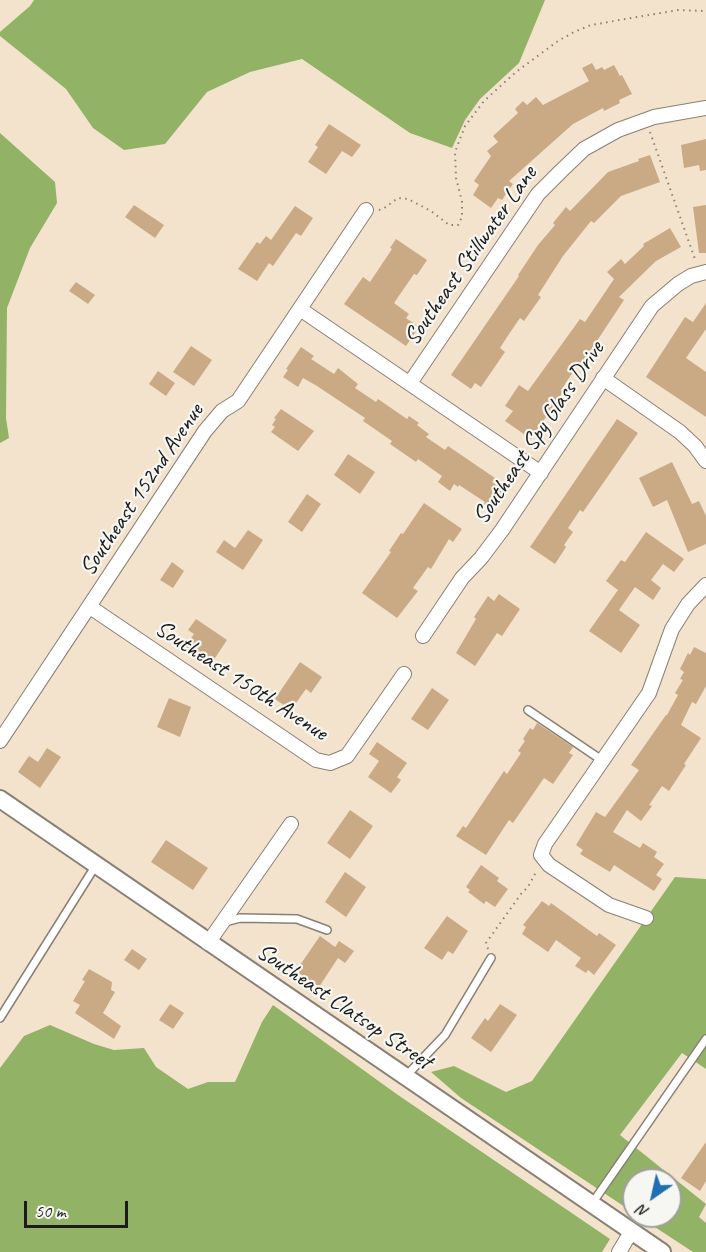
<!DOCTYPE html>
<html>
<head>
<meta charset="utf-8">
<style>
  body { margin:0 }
  #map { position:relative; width:706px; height:1252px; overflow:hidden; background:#f3e3cd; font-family:Caveat,sans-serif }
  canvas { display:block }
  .north { position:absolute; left:622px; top:1168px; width:60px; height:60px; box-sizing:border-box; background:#f6f6f2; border:2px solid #9f9f9c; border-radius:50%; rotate:214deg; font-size:16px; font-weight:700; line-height:24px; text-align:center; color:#1c1c1c }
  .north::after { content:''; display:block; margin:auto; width:21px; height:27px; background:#1f6fb2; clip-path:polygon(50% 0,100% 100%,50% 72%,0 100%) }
  .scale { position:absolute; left:24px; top:1201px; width:104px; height:27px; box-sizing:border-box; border:3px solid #1c1c1c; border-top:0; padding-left:8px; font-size:18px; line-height:21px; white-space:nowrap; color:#1c1c1c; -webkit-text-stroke:4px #f6f6f2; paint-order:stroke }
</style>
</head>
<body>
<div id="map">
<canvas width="706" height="1252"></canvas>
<div class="north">N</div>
<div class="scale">50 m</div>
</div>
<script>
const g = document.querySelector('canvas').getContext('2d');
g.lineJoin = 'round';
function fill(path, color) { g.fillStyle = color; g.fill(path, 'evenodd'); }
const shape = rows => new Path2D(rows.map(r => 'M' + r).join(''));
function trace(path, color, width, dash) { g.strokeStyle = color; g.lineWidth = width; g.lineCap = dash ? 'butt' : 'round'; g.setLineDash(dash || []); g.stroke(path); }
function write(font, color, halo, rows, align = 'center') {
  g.font = font + ' Caveat,sans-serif'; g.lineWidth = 4.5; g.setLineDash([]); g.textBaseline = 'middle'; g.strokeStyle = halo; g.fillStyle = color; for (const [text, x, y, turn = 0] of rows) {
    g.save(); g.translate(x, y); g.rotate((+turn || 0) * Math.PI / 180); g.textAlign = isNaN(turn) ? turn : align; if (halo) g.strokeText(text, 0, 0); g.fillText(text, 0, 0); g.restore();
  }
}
fill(shape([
  [34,0,545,0,519,63,480,99,465,120,452,148,410,133,302,59,250,72,207,92,165,144,124,150,93,128,66,89,0,36,0,32,30,6],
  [0,133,55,182,57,203,30,248,7,308,6,418,9,438,0,443],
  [675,877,706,879,706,1069,682,1053,620,1135,706,1204,699,1217,706,1223,706,1252,693,1252,638,1216,670,1216,670,1180,634,1180,634,1213,461,1098,431,1072,454,1066,506,1092,532,1081],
  [273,1005,398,1095,610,1239,602,1252,0,1252,0,1068,24,1036,50,1025,94,1044,114,1050,144,1048,156,1067,188,1089,208,1082,235,1082,262,1022]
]), '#92b266');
fill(shape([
  [592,63,596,70,602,67,604,70,614,65,620,76,622,75,632,94,619,100,620,103,604,111,603,108,573,124,509,181,513,184,502,200,498,198,491,208,473,195,479,185,474,181,491,156,487,151,498,142,493,136,518,113,515,109,523,101,527,105,536,97,543,105,589,81,582,68],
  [329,124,361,145,352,157,342,151,326,174,308,162,318,147,315,145],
  [706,139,706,170,700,171,699,165,684,168,681,145],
  [650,155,660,182,621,196,594,223,591,221,563,256,538,295,541,297,524,321,520,318,507,337,500,348,505,352,481,387,475,383,471,389,451,375,519,276,518,275,538,245,555,225,553,223,566,207,570,211,608,172,639,161,638,159],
  [134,205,164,225,155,238,125,217],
  [706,205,706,253,699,253,693,207],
  [295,206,313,218,301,236,296,233,273,266,269,263,257,281,238,269,257,242,260,244,266,236,271,240],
  [670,228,681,247,656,261,619,297,624,300,579,368,577,366,561,390,563,392,531,439,505,421,513,411,505,406,519,385,528,391,580,319,585,322,614,279,607,272,621,259,625,264,644,246,643,244],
  [396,239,427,260,417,275,414,274,394,303,409,314,406,318,419,327,406,346,344,304,363,277,370,282,392,249,390,248],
  [76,282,95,295,88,304,69,291],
  [706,303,706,329,686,358,706,372,706,417,646,377,685,317,693,322],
  [191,346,212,360,194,386,173,372],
  [301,347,314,356,311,359,334,374,338,368,358,384,355,388,376,402,378,399,407,419,409,416,419,423,417,425,429,434,426,437,445,450,448,446,495,478,492,482,505,491,490,512,482,507,485,502,459,485,458,487,454,484,450,491,438,482,442,476,418,459,416,462,390,444,392,441,363,421,365,418,317,386,303,378,298,387,283,377,288,370,286,369],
  [158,371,175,383,166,396,149,384],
  [281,409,314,431,298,451,271,432,275,427,272,425,276,419,274,418],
  [617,419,638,433,583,512,580,510,568,528,573,532,564,545,566,547,555,564,530,547],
  [348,454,375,472,360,494,334,475],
  [672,462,692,504,699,501,706,516,706,544,688,552,667,500,653,507,639,478],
  [307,494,321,504,302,532,288,522],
  [424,503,462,529,453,542,449,539,431,569,428,567,413,588,418,591,397,618,362,593,391,552,389,551,401,533,403,534],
  [248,530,263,540,243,570,216,552,224,540,235,548],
  [646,532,684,559,674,572,663,564,651,580,661,588,653,600,635,587,619,610,640,625,621,653,589,631,618,590,606,581,621,560,625,562],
  [172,562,184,571,173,588,160,580],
  [499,594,520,609,502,636,497,633,475,666,456,653,476,619,474,617,488,596,494,601],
  [196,619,227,640,209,667,183,649,194,634,188,630],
  [694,647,706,653,706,686,696,704,692,702,681,725,701,738,684,764,686,765,669,791,662,786,649,805,652,806,641,821,627,810,613,832,640,848,643,843,657,852,654,857,664,864,656,875,662,879,654,891,614,865,610,872,580,854,583,850,576,845,596,812,605,817,639,770,631,765,666,715,667,715,678,695,675,693,683,680,680,679,684,672,680,669,688,653,690,655],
  [300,662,322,677,311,693,306,689,291,710,275,699],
  [432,688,449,700,428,730,411,719],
  [169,698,191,707,180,737,157,727],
  [537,723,573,747,569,753,573,755,553,784,544,778,513,823,509,820,486,855,456,836,463,826,466,828,504,771,507,774,521,753,518,751,525,741,523,739,530,728,533,730],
  [377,742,407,763,397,777,401,780,391,793,368,777,379,761,369,754],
  [47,748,61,757,40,788,18,772,29,756,38,762],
  [350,810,373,826,350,859,327,843],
  [166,840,208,868,193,890,151,862],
  [481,865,499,878,497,881,508,889,495,907,486,901,484,904,468,892,470,890,466,887],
  [345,872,366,887,346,917,325,902],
  [542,901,549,906,551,903,597,936,599,933,616,945,594,975,588,970,586,973,575,966,581,958,556,940,548,952,522,934,526,927,523,925],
  [447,916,468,931,453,954,448,951,442,960,424,948],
  [320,936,335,947,339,941,354,951,345,963,338,958,319,987,296,971],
  [132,949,147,959,139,970,124,960],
  [89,969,112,982,111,990,115,992,103,1013,121,1026,114,1039,75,1013,80,1005,73,1001,85,981,82,980],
  [170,1004,184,1013,173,1029,159,1020],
  [500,1004,517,1015,491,1052,471,1038,485,1018,488,1021],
  [706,1142,706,1181,700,1191,681,1178]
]), '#c9aa84');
const service = shape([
  [528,710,603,761],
  [225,922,240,918,297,919,327,930],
  [0,1018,96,865],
  [407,1075,445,1035,491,958],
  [591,1205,706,1039]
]);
const minor = shape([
  [300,309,541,473],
  [603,378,680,432,695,446,706,461],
  [410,383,538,194,561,171,584,149,618,130,654,117,706,108],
  [90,607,316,760,330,763,347,756,404,674],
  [423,636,462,578,481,558,502,530,652,306,678,284,691,276,706,272],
  [0,741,205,431,222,411,238,401,366,210],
  [646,918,609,905,549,865,541,855,545,844,649,693,672,629,688,604,706,585],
  [208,943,291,824],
  [619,1252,631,1232]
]);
const tertiary = shape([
  [0,799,662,1252]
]);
trace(service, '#888074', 10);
trace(minor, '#888074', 16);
trace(tertiary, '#888074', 20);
trace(shape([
  [650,132,696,262],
  [379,210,383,209,398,198,408,199,431,211,449,225,458,225,462,217,462,201,456,178,455,152,465,126,484,101,516,72,558,41,574,32,591,25,678,10,706,11],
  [488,949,486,943,521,894,528,887,536,872]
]), '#888074', 2, [1.5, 4.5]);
trace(service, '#fff', 7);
trace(minor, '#fff', 14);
trace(tertiary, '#fff', 16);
write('24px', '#1c1c1c', '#f6f6f2', [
  ["Southeast Stillwater Lane",471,256,-55],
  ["Southeast Spy Glass Drive",539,433,-56],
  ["Southeast 152nd Avenue",142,490,-56],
  ["Southeast 150th Avenue",241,681,33],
  ["Southeast Clatsop Street",344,1007,34]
]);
</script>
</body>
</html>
